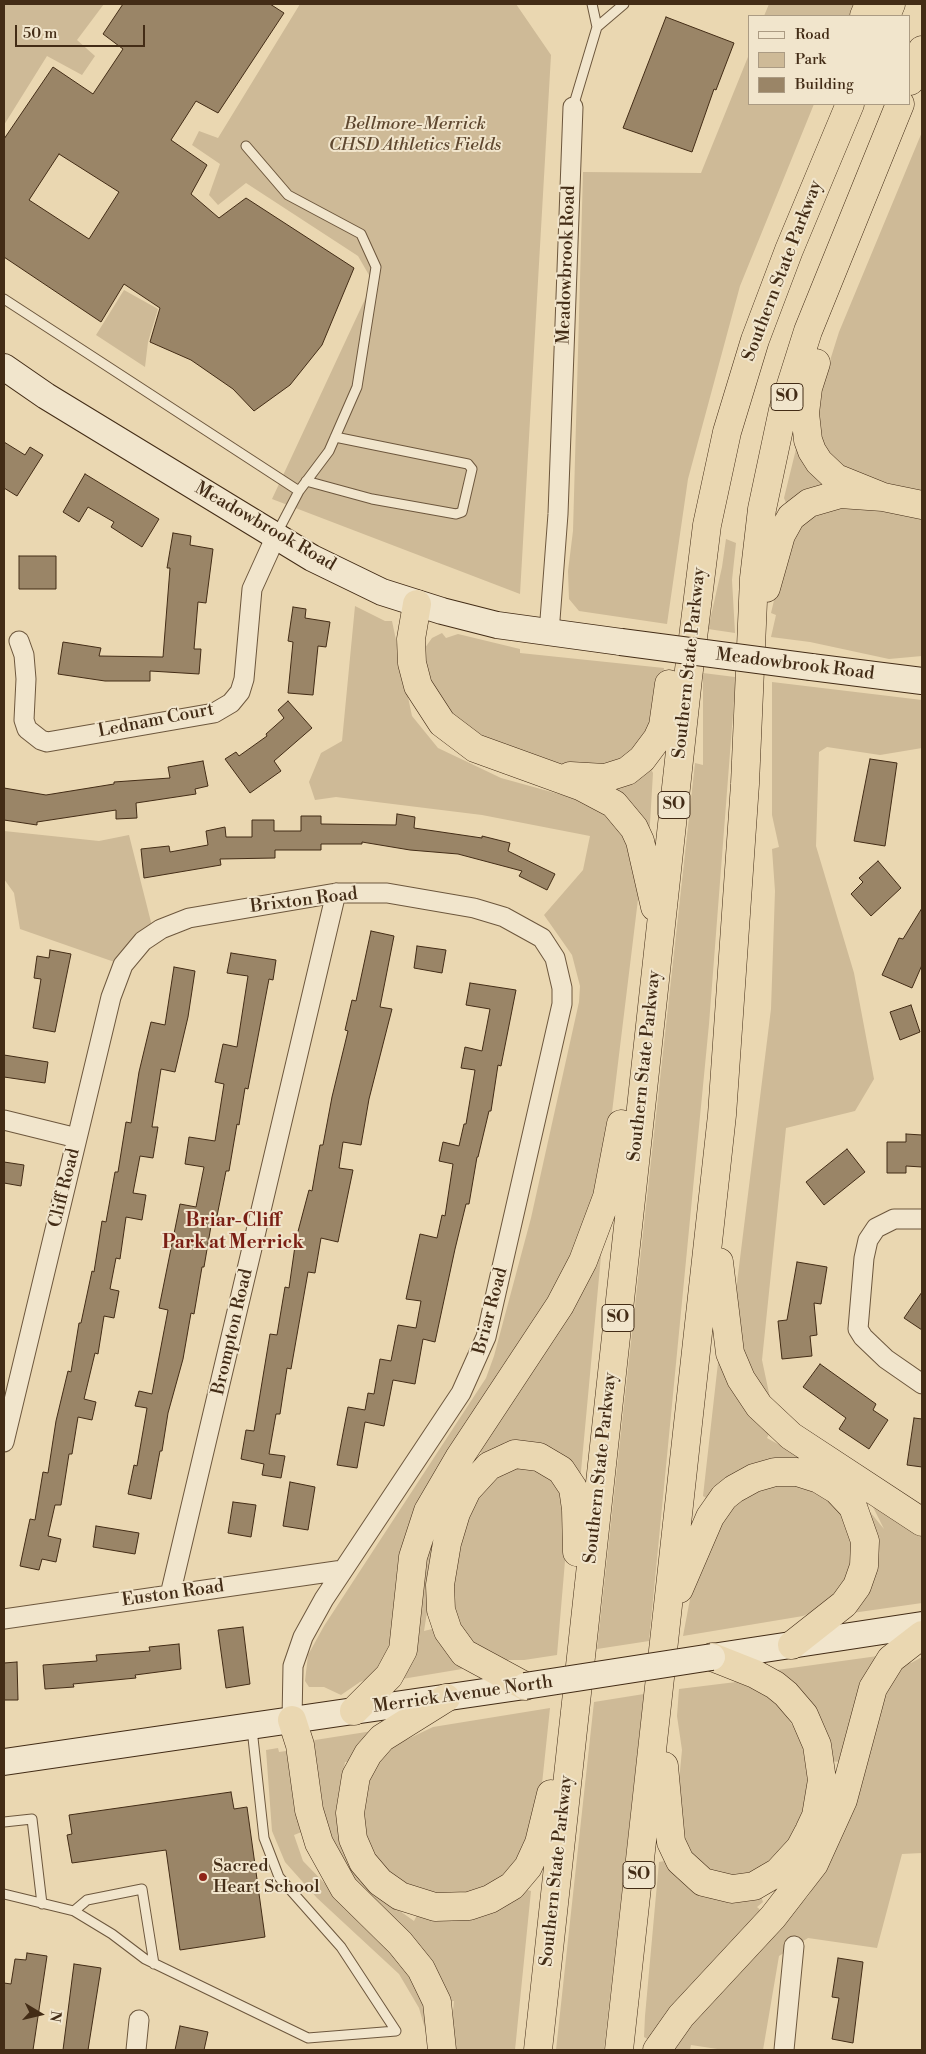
<!DOCTYPE html>
<html>
<head>
<meta charset="utf-8">
<style>
  body { margin:0 }
  #map { position:relative; width:926px; height:2054px; overflow:hidden; background:#ead7b1; font-family:"Libre Bodoni",serif }
  canvas { display:block }
  .frame { position:absolute; inset:0; border:5px solid #432c16; pointer-events:none }
  .legend { position:absolute; left:748px; top:15px; width:162px; height:90px; box-sizing:border-box; background:#f1e5cc; border:1px solid #ab9b83; margin:0; padding:6px 9px; list-style:none; font-size:15px; color:#432c16 }
  .legend li { display:flex; align-items:center; gap:10px; height:25px }
  .legend b { width:25px; border:1px solid #ab9b83 }
  .north { position:absolute; left:15px; top:1989px; width:50px; height:50px; -webkit-text-stroke:4px #f1e5cc; paint-order:stroke; rotate:99deg; font-size:14px; font-weight:700; line-height:20px; text-align:center; color:#432c16 }
  .north::after { content:''; display:block; margin:auto; width:18px; height:22px; background:#432c16; clip-path:polygon(50% 0,100% 100%,50% 72%,0 100%) }
  .scale { position:absolute; left:15px; top:25px; width:130px; height:22px; box-sizing:border-box; border:2px solid #432c16; border-top:0; padding-left:6px; font-size:15px; line-height:18px; white-space:nowrap; color:#432c16; -webkit-text-stroke:4px #f1e5cc; paint-order:stroke }
</style>
</head>
<body>
<div id="map">
<canvas width="926" height="2054"></canvas>
<div class="frame"></div>
<ul class="legend">
<li><b style="height:6px;background:#f1e5cc"></b>Road</li>
<li><b style="height:14px;background:#ceba97"></b>Park</li>
<li><b style="height:14px;background:#9a8567"></b>Building</li>
</ul>
<div class="north">N</div>
<div class="scale">50 m</div>
</div>
<script>
const g = document.querySelector('canvas').getContext('2d');
g.lineJoin = 'round';
function fill(path, color) { g.fillStyle = color; g.fill(path, 'evenodd'); }
const shape = rows => new Path2D(rows.map(r => 'M' + r).join(''));
function trace(path, color, width, dash) { g.strokeStyle = color; g.lineWidth = width; g.lineCap = dash ? 'butt' : 'round'; g.setLineDash(dash || []); g.stroke(path); }
function write(font, color, halo, rows, align = 'center') {
  g.font = font + ' "Libre Bodoni",serif'; g.lineWidth = 4; g.setLineDash([]); g.textBaseline = 'middle'; g.strokeStyle = halo; g.fillStyle = color; for (const [text, x, y, turn = 0] of rows) {
    g.save(); g.translate(x, y); g.rotate((+turn || 0) * Math.PI / 180); g.textAlign = isNaN(turn) ? turn : align; if (halo) g.strokeText(text, 0, 0); g.fillText(text, 0, 0); g.restore();
  }
}
fill(shape([
  [4,4,104,4,77,40,95,56,82,75,47,56,4,125],
  [300,4,516,4,551,55,520,594,272,499,373,282,358,256,246,183,218,205,209,195,220,164,192,145,199,131,218,138],
  [769,4,854,4,849,16,764,16],
  [750,52,750,104,814,104,740,286,688,479,667,624,579,611,569,599,568,571,573,531,583,172,701,173],
  [922,132,922,496,859,485,830,463,818,437,816,405,839,332],
  [124,290,158,309,148,342,145,367,96,335],
  [797,445,830,488,792,505,786,503,784,498],
  [831,505,862,505,922,518,922,656,889,659,810,642,771,637,776,615,771,613,787,546,802,522],
  [726,539,736,543,732,580,735,633,708,629,722,567],
  [355,606,385,621,392,621,412,716,438,748,501,778,595,804,622,826,640,883,608,1145,592,1212,564,1278,423,1497,394,1646,370,1678,360,1682,341,1695,324,1687,309,1687,305,1681,308,1655,324,1626,486,1378,494,1356,531,1218,579,1002,580,986,572,955,544,915,583,870,590,836,482,815,336,797,315,800,309,782,321,753,342,741],
  [442,633,446,638,458,634,520,649,520,653,664,668,656,724,639,752,603,771,574,769,471,737,421,677,422,652,432,638],
  [703,673,735,677,735,688,709,1024,649,1641,597,1649,695,763,703,765],
  [772,682,922,700,922,748,880,755,827,747,819,752,816,846,854,973,874,1079,855,1111,786,1128,762,1360,773,1412,731,1331,771,1009,775,891,772,849,779,847,772,815],
  [646,768,651,769,653,773,649,840,606,788],
  [4,831,99,841,129,835,154,934,123,965,20,929,14,893,4,879],
  [602,1245,580,1482,487,1456,475,1449],
  [719,1354,771,1430,767,1438,819,1467,711,1501,703,1496],
  [510,1466,542,1471,564,1489,569,1514,557,1655,524,1660,502,1660,471,1650,450,1608,465,1518,489,1480],
  [782,1478,812,1485,841,1507,855,1534,855,1568,838,1600,803,1616,683,1636,694,1578,716,1524,746,1489],
  [877,1501,922,1532,922,1603,845,1614,865,1515,870,1512,884,1529,873,1507],
  [428,1536,438,1544,424,1631,436,1628,465,1664,462,1669,402,1679],
  [885,1655,846,1761,830,1762,777,1678,777,1670],
  [922,1657,922,1853,902,1854,877,1948,808,1938,779,1956,763,2050,724,2050,691,2045,690,2050,667,2050,700,2008,809,1895,837,1841,877,1706,906,1658,911,1663],
  [736,1682,752,1688,755,1685,777,1703,802,1739,811,1780,805,1820,783,1856,745,1880,710,1877,682,1851,676,1812,682,1750,677,1716,679,1689],
  [644,1694,604,2050,556,2050,594,1702],
  [550,1708,538,1822,523,1858,499,1880,460,1897,418,1895,374,1863,357,1817,364,1774,389,1748,433,1727],
  [379,1730,354,1761,345,1762,338,1810,373,1892,414,1921,418,1913,524,1889,531,1891,515,2050,449,2050,454,2001,446,2002,345,1877,323,1834,310,1746,315,1740],
  [278,1748,279,1752,286,1751,291,1760,304,1831,294,1835,303,1861,402,1963,421,1989,430,2046,419,2008,399,1974,317,1898,285,1862,272,1831,266,1750],
  [670,1860,701,1893,727,1902,761,1896,763,1902,757,1907,766,1915,651,2041,644,2037,645,2016,659,1862]
]), '#ceba97');
const building = shape([
  [123,4,270,4,284,13,218,113,196,101,171,140,207,165,191,194,219,218,246,198,354,268,322,345,290,385,254,411,233,389,191,360,150,342,160,308,124,284,101,322,4,257,4,139,53,67,93,94,123,49,103,34,123,4],
  [59,154,119,192,89,239,29,200,59,154],
  [666,17,734,43,716,90,714,89,692,152,623,128,666,17],
  [4,442,25,455,30,447,43,455,17,496,4,488,4,442],
  [85,474,159,519,142,547,111,527,114,522,88,507,79,522,63,512,85,474],
  [173,533,191,536,190,545,213,549,206,603,198,602,194,649,201,649,199,674,150,671,150,681,105,681,58,674,63,642,101,648,99,656,163,657,170,568,167,568,173,533],
  [19,556,56,556,56,589,19,589,19,556],
  [293,607,306,609,305,618,330,622,326,647,318,646,313,695,288,693,293,642,288,641,293,607],
  [288,701,312,728,274,761,281,771,250,793,225,759,236,752,239,756,267,736,266,734,284,718,278,710,288,701],
  [870,759,897,763,885,846,854,841,870,759],
  [203,761,208,786,195,789,196,794,136,803,137,818,116,819,116,810,37,822,37,825,4,820,4,788,46,795,114,784,114,782,170,778,168,767,203,761],
  [397,814,415,817,414,828,482,838,482,836,510,843,508,851,555,874,547,890,519,876,522,871,458,854,410,850,362,842,362,844,321,844,321,850,275,850,275,858,220,859,221,865,144,878,141,849,169,846,170,852,208,845,206,831,225,827,226,837,252,837,252,820,274,820,274,831,301,831,301,816,321,816,321,824,396,825,397,814],
  [878,861,901,888,871,916,851,894,863,882,859,878,878,861],
  [922,908,922,965,912,988,882,975,899,938,903,939,922,908],
  [371,931,394,936,380,1007,392,1009,369,1099,361,1145,343,1142,339,1168,353,1170,338,1242,321,1238,315,1273,308,1272,291,1369,287,1368,280,1414,276,1414,269,1454,285,1456,281,1478,262,1475,264,1464,241,1459,246,1430,254,1431,270,1334,277,1335,285,1287,289,1288,296,1239,309,1190,312,1191,320,1145,323,1145,332,1097,348,1031,345,1030,352,1000,356,1001,371,931],
  [417,946,446,950,442,973,414,968,417,946],
  [50,950,71,954,55,1032,33,1028,41,979,34,978,37,956,49,958,50,950],
  [231,953,276,960,273,980,269,979,248,1089,245,1088,239,1125,237,1124,229,1171,226,1171,216,1221,212,1220,204,1267,202,1267,194,1314,191,1313,183,1359,168,1413,162,1451,160,1451,151,1499,128,1494,134,1465,137,1466,147,1408,135,1406,139,1391,152,1394,168,1310,159,1308,180,1204,196,1207,204,1167,185,1164,189,1137,215,1141,224,1084,215,1082,223,1044,237,1047,248,976,227,973,231,953],
  [174,967,195,971,188,1017,175,1072,161,1069,152,1127,158,1127,153,1158,140,1156,133,1193,146,1195,142,1220,126,1217,120,1259,116,1258,110,1289,119,1291,114,1318,104,1316,98,1354,95,1353,84,1399,96,1402,92,1420,78,1417,72,1454,69,1454,61,1505,55,1505,48,1536,61,1539,56,1562,42,1559,39,1570,20,1566,30,1519,35,1520,43,1472,48,1473,56,1421,68,1371,71,1372,79,1323,81,1323,92,1271,94,1272,102,1221,106,1222,115,1172,118,1172,126,1122,131,1123,139,1072,151,1022,165,1025,174,967],
  [470,983,516,990,501,1066,498,1065,491,1111,489,1111,478,1157,477,1157,469,1204,466,1204,455,1249,435,1342,423,1339,415,1384,393,1380,384,1426,365,1422,357,1468,337,1465,348,1407,365,1410,368,1393,374,1394,380,1359,391,1361,398,1325,416,1328,421,1301,406,1299,420,1234,437,1238,442,1215,445,1216,453,1164,439,1161,443,1142,459,1146,464,1124,466,1124,475,1070,461,1068,465,1047,482,1051,490,1009,466,1005,470,983],
  [911,1005,920,1032,900,1040,890,1012,911,1005],
  [4,1055,48,1062,45,1083,4,1077,4,1055],
  [906,1134,922,1135,922,1167,906,1166,906,1173,887,1173,887,1142,906,1142,906,1134],
  [847,1149,865,1172,824,1205,806,1182,847,1149],
  [4,1162,24,1165,21,1186,4,1183,4,1162],
  [797,1262,827,1267,821,1304,814,1303,817,1335,810,1336,812,1356,782,1359,778,1321,787,1320,797,1262],
  [922,1292,922,1330,904,1318,922,1292],
  [820,1364,876,1404,873,1410,888,1420,869,1449,839,1429,846,1418,803,1387,820,1364],
  [914,1418,922,1419,922,1467,907,1465,914,1418],
  [290,1482,315,1487,308,1530,283,1526,290,1482],
  [233,1502,256,1505,251,1537,228,1533,233,1502],
  [96,1526,139,1533,135,1554,93,1547,96,1526],
  [243,1627,250,1684,226,1688,218,1630,243,1627],
  [179,1644,181,1669,135,1675,136,1678,73,1684,74,1687,45,1689,43,1665,97,1661,96,1655,150,1651,149,1647,179,1644],
  [17,1662,18,1700,4,1700,4,1663,17,1662],
  [231,1792,234,1809,247,1807,265,1937,180,1950,166,1850,72,1863,67,1835,72,1834,69,1815,231,1792],
  [27,1953,47,1956,33,2050,4,2050,4,1983,11,1984,15,1959,26,1960,27,1953],
  [838,1958,863,1962,853,2043,832,2039,839,1998,832,1997,838,1958],
  [74,1964,101,1968,88,2050,63,2050,74,1964],
  [180,2026,208,2032,204,2050,175,2050,180,2026]
]);
fill(building, '#9a8567');
trace(building, '#432c16', 1);
const lane = shape([
  [597,27,624,4],
  [573,107,597,27,592,4],
  [246,146,288,195,361,234,376,267,357,387,329,451,299,491],
  [4,299,299,491,277,533],
  [306,481,372,499,456,514,462,512,472,469,468,464,335,437],
  [4,1822,32,1819,42,1904],
  [4,1894,74,1911,112,1934,145,1959,308,2038,396,2031,341,1947,279,1877,264,1838,252,1729],
  [74,1911,87,1900,142,1889,154,1964]
]);
const street = shape([
  [549,633,558,514,573,107],
  [19,641,24,655,26,679,24,720,27,729,41,740,47,742,214,713,231,703,240,692,244,679,252,589,276,536],
  [4,1120,77,1138],
  [922,1219,894,1219,876,1228,868,1240,864,1258,858,1329,863,1337,886,1359,922,1384],
  [4,1442,111,997,123,965,143,941,161,929,189,918,336,893,387,893,474,908,504,917,542,938,555,958,562,988,562,1004,486,1337,461,1393,324,1599,303,1637,293,1666,292,1720],
  [170,1595,336,893],
  [4,1619,343,1570],
  [136,2050,139,2020],
  [784,2050,794,1946]
]);
const secondary = shape([
  [4,367,46,396,312,558,382,592,442,611,497,625,621,642],
  [811,667,922,681],
  [712,1657,922,1625],
  [4,1762,525,1686]
]);
const highway = shape([
  [864,16,869,4],
  [886,16,891,4],
  [910,81,922,50],
  [816,363,808,388,805,413,808,440,812,451,819,462,836,478,883,497],
  [766,588,781,535,791,517,809,503,840,494,883,497,922,505],
  [417,604,411,639,412,663,418,686,442,723,475,748,580,786,614,804,634,828,640,841,655,907],
  [570,776,605,778,627,771,642,759,657,739,663,726,669,684],
  [719,1262,730,1353,741,1379,759,1406,791,1436,922,1522],
  [679,1589,710,1517,724,1497,734,1489,754,1478,775,1472,797,1472,819,1479,837,1490,853,1507,865,1541,864,1566,857,1586,844,1604,792,1645],
  [525,1686,464,1653,448,1631,441,1610,440,1585,447,1543,456,1513,467,1490,489,1466,515,1454,539,1457,561,1470,573,1488,576,1509,577,1552],
  [446,1698,382,1738,368,1754,356,1776,350,1813,353,1839,363,1862,380,1882,400,1896,435,1907,469,1906,490,1899,512,1886,528,1867,539,1843,551,1794],
  [354,1711,389,1676,403,1650,413,1557,428,1511,459,1458,560,1305,583,1261,607,1197,621,1124],
  [292,1720,300,1745,309,1810,319,1843,344,1888,400,1943,421,1969,437,2002,442,2050],
  [664,1766,671,1842,680,1861,703,1882,732,1889,754,1886,778,1872,800,1848,809,1831,816,1816,822,1780,817,1745,804,1715,786,1694,775,1685,755,1674,712,1657],
  [538,2050,688,678,707,525,727,432,755,340,789,250,850,104],
  [619,2050,722,1115,745,784,754,578,762,509,783,410,808,331,900,104],
  [657,2050,681,2016,773,1917,814,1864,843,1800,873,1688,891,1659,922,1635]
]);
trace(lane, '#6d573d', 11);
trace(street, '#6d573d', 21);
trace(secondary, '#432c16', 28);
trace(highway, '#432c16', 29);
trace(lane, '#f1e5cc', 9);
trace(street, '#f1e5cc', 19);
trace(secondary, '#f1e5cc', 26);
trace(highway, '#ead7b1', 28);
const secondaryBridge = shape([
  [621,642,811,667],
  [525,1686,712,1657]
]);
trace(secondaryBridge, '#432c16', 28, []);
trace(secondaryBridge, '#f1e5cc', 26);
for (const [x, y, r, color] of [
  [203,1877,5,"#8f2418"]
]) { const dot = new Path2D(); dot.arc(x, y, r, 0, 2 * Math.PI); g.fillStyle = color; g.fill(dot); trace(dot, '#f1e5cc', 2); }
for (const [x, y, w] of [
  [787,397,32],
  [674,805,32],
  [618,1318,32],
  [639,1875,32]
]) { const box = new Path2D(); box.roundRect(x - w / 2, y - 13.5, w, 27, 4); g.fillStyle = '#f1e5cc'; g.fill(box); trace(box, '#432c16', 1); }
write('bold 16px', '#432c16', null, [
  ["SO",787,397],
  ["SO",674,805],
  ["SO",618,1318],
  ["SO",639,1875]
]);
write('italic 18px', '#5f4830', '#f1e5cc', [
  ["Bellmore-Merrick",415,125],
  ["CHSD Athletics Fields",415,146]
]);
write('18px', '#432c16', '#f1e5cc', [
  ["Meadowbrook Road",567,265,-88],
  ["Southern State Parkway",783,271,-69],
  ["Meadowbrook Road",265,527,30],
  ["Southern State Parkway",690,663,-84],
  ["Meadowbrook Road",795,665,7],
  ["Lednam Court",156,721,-11],
  ["Brixton Road",304,901,-7],
  ["Southern State Parkway",645,1066,-84],
  ["Cliff Road",65,1188,-76],
  ["Briar Road",491,1311,-75],
  ["Brompton Road",233,1332,-77],
  ["Southern State Parkway",601,1468,-84],
  ["Euston Road",173,1594,-8],
  ["Merrick Avenue North",463,1695,-8],
  ["Southern State Parkway",557,1871,-84]
]);
write('18px', '#432c16', '#f1e5cc', [
  ["Sacred",213,1867],
  ["Heart School",213,1888]
], 'left');
write('bold 19px', '#7a1f14', '#f1e5cc', [
  ["Briar-Cliff",233,1221],
  ["Park at Merrick",233,1243]
]);
</script>
</body>
</html>
